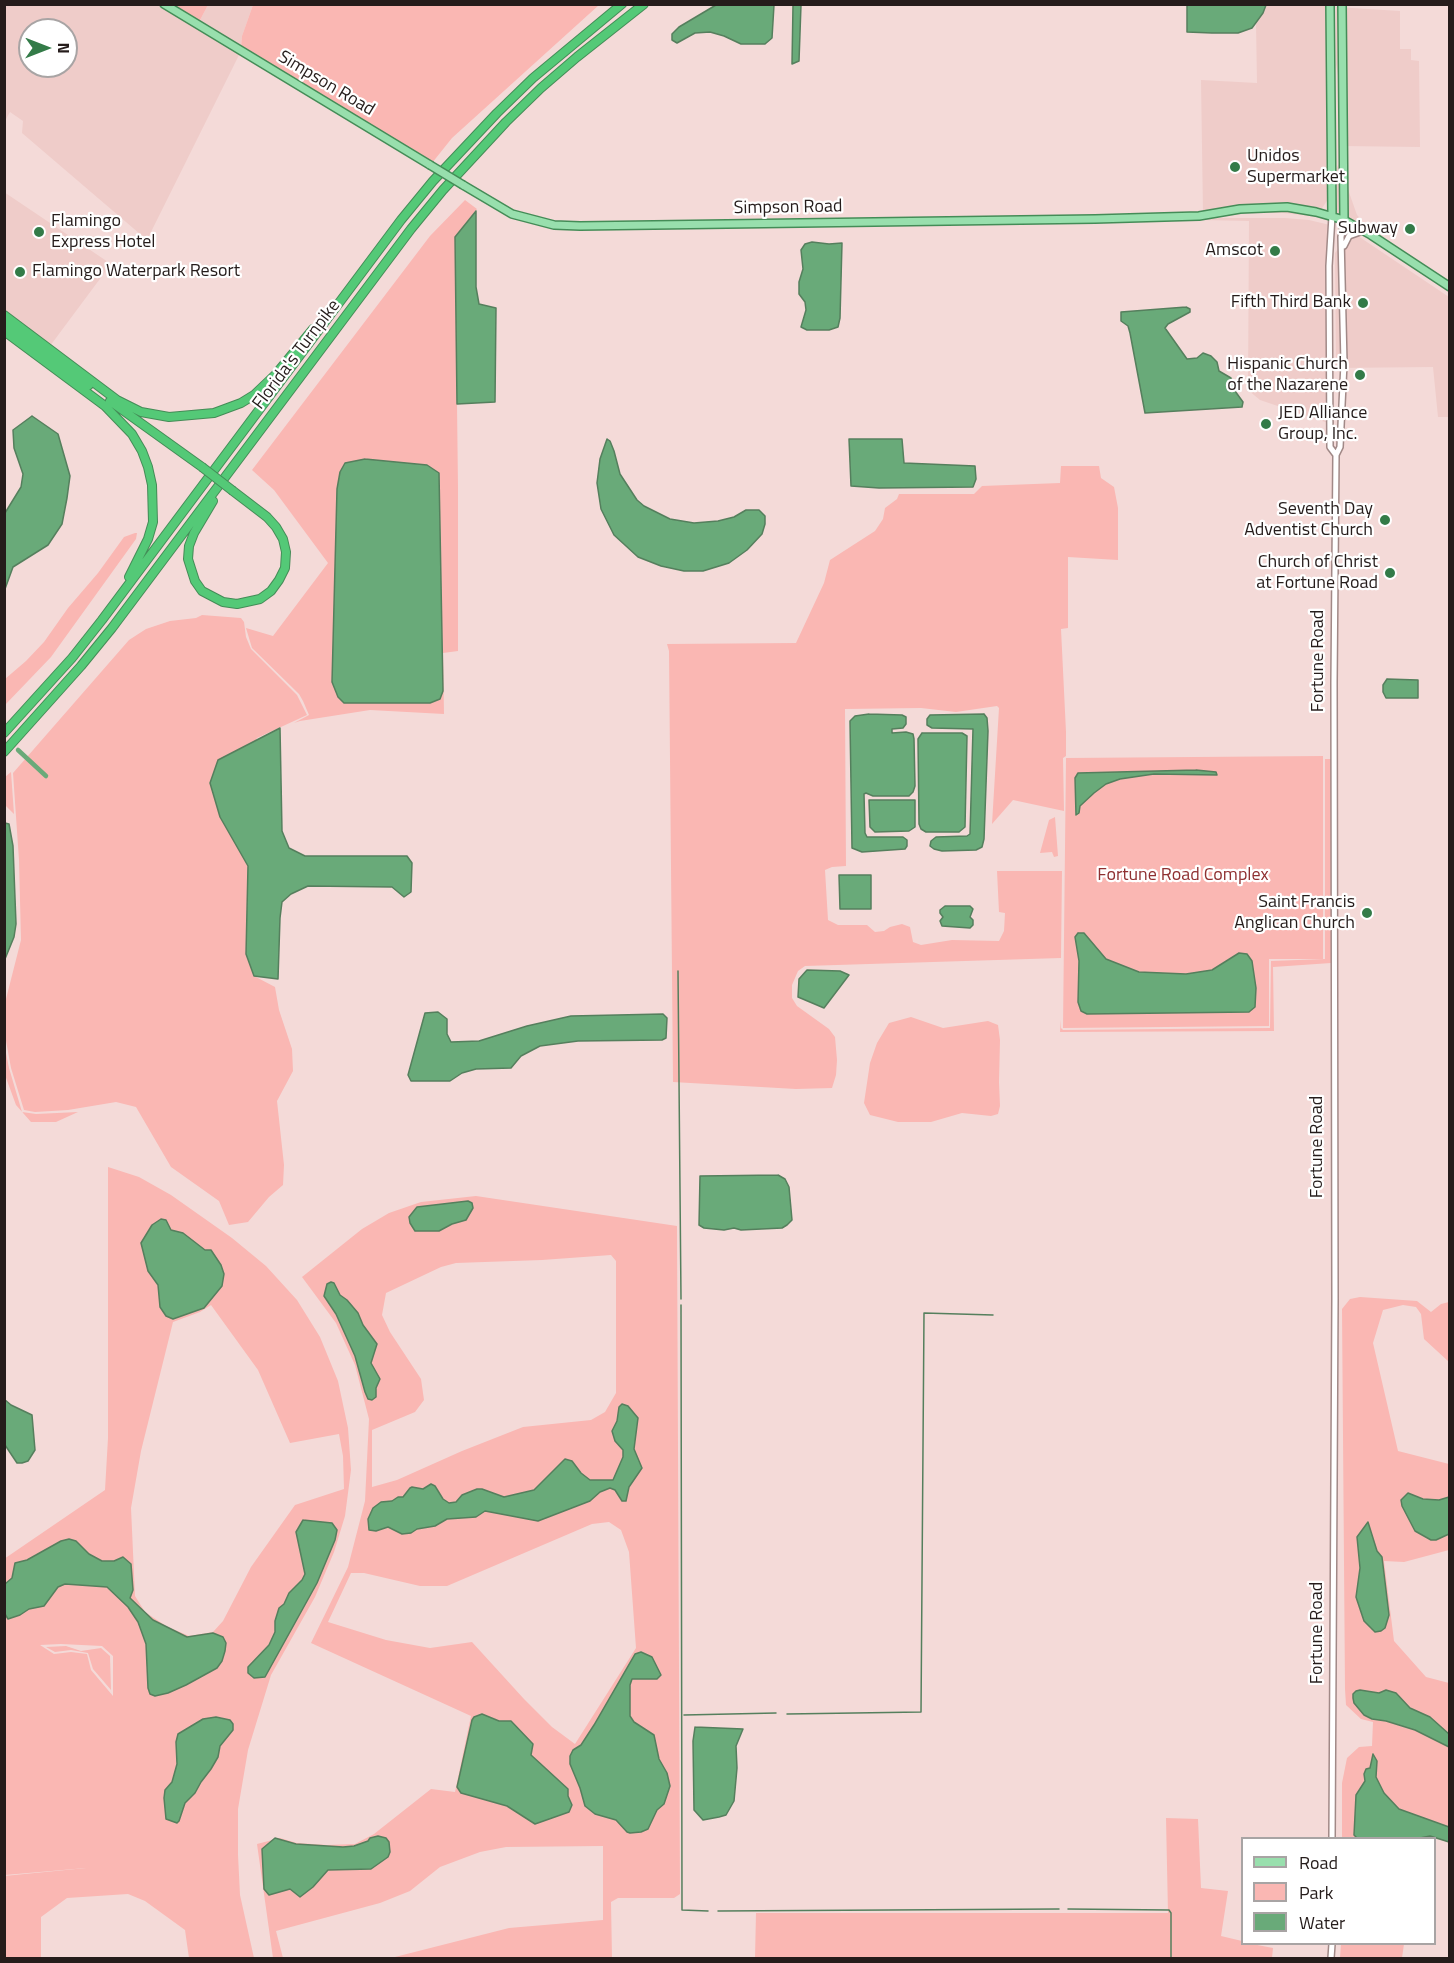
<!DOCTYPE html>
<html>
<head>
<meta charset="utf-8">
<style>
  body { margin:0 }
  #map { position:relative; width:1454px; height:1963px; overflow:hidden; background:#f4dad8; font-family:"Titillium Web",sans-serif }
  canvas { display:block }
  .frame { position:absolute; inset:0; border:6px solid #251c1b; pointer-events:none }
  .legend { position:absolute; left:1241px; top:1837px; width:195px; height:108px; box-sizing:border-box; background:#fff; border:2px solid #a8a4a4; margin:0; padding:8px 10px; list-style:none; font-size:18px; color:#251c1b }
  .legend li { display:flex; align-items:center; gap:12px; height:30px }
  .legend b { width:30px; border:2px solid #a8a4a4 }
  .north { position:absolute; left:18px; top:18px; width:60px; height:60px; box-sizing:border-box; background:#fff; border:2px solid #a8a4a4; border-radius:50%; rotate:90deg; font-size:16px; font-weight:700; line-height:24px; text-align:center; color:#251c1b }
  .north::after { content:''; display:block; margin:auto; width:21px; height:27px; background:#337b48; clip-path:polygon(50% 0,100% 100%,50% 72%,0 100%) }
</style>
</head>
<body>
<div id="map">
<canvas width="1454" height="1963"></canvas>
<div class="frame"></div>
<ul class="legend">
<li><b style="height:8px;background:#98dfad"></b>Road</li>
<li><b style="height:16px;background:#fab7b3"></b>Park</li>
<li><b style="height:16px;background:#69aa79"></b>Water</li>
</ul>
<div class="north">N</div>
</div>
<script>
const g = document.querySelector('canvas').getContext('2d');
g.lineJoin = 'round';
function fill(path, color) { g.fillStyle = color; g.fill(path, 'evenodd'); }
const shape = rows => new Path2D(rows.map(r => 'M' + r).join(''));
function trace(path, color, width, dash) { g.strokeStyle = color; g.lineWidth = width; g.lineCap = dash ? 'butt' : 'round'; g.setLineDash(dash || []); g.stroke(path); }
function write(font, color, halo, rows, align = 'center') {
  g.font = font + ' "Titillium Web",sans-serif'; g.lineWidth = 4.5; g.setLineDash([]); g.textBaseline = 'middle'; g.strokeStyle = halo; g.fillStyle = color; for (const [text, x, y, turn = 0] of rows) {
    g.save(); g.translate(x, y); g.rotate((+turn || 0) * Math.PI / 180); g.textAlign = isNaN(turn) ? turn : align; if (halo) g.strokeText(text, 0, 0); g.fillText(text, 0, 0); g.restore();
  }
}
fill(shape([
  [5,5,159,5,240,53,147,240,22,133,23,121,10,112,5,121],
  [30,30,66,30,66,66,30,66],
  [208,5,253,5,242,36,241,47,199,22],
  [1266,5,1331,5,1331,195,1320,211,1311,216,1283,213,1203,213,1201,80,1257,83,1256,22,1263,13],
  [1336,7,1400,11,1400,49,1411,49,1411,60,1419,61,1420,147,1343,146,1342,99,1336,64],
  [1339,164,1357,215,1398,256,1359,232,1335,222,1336,169],
  [4,192,111,264,50,346,5,312],
  [1203,218,1285,218,1309,220,1330,225,1331,424,1260,400,1248,390,1249,221,1203,220],
  [1358,236,1449,297,1449,417,1438,417,1433,367,1336,368,1335,253,1341,244,1353,237]
]), '#efccc9');
fill(shape([
  [168,5,208,5,199,22],
  [253,5,599,5,452,138,432,163,241,47,242,36],
  [465,200,477,209,455,237,458,488,458,651,443,653,444,714,370,710,300,721,294,723,309,715,303,701,299,694,252,648,246,628,273,636,328,563,274,490,252,470,430,236],
  [365,459,427,465,439,473,443,691,344,703,338,697,332,682,335,616],
  [1061,466,1099,466,1101,478,1114,487,1118,508,1118,560,1068,557,1068,628,1061,629,1066,732,1066,756,1063,758,1064,811,1013,800,992,824,999,708,997,706,956,712,921,708,845,709,846,866,832,867,825,870,828,920,838,925,867,925,875,932,884,931,890,927,902,924,910,927,913,942,921,945,952,940,999,941,1004,931,1005,913,999,912,997,871,1062,871,1061,958,805,966,798,971,792,985,792,998,797,1006,829,1029,835,1037,837,1060,836,1075,832,1088,796,1089,673,1082,669,651,667,644,796,643,824,583,830,560,875,531,883,519,885,508,897,499,899,494,974,494,982,486,1060,483],
  [135,533,137,533,136,539,51,657,5,705,5,679,26,661,44,642,68,608,98,573,124,537],
  [202,615,241,618,244,622,246,637,251,649,297,695,307,715,257,738,220,817,248,866,246,954,254,976,275,987,279,1010,292,1049,293,1071,277,1101,284,1165,283,1185,269,1197,248,1222,229,1225,219,1201,171,1167,136,1107,116,1102,68,1110,35,1112,24,1110,11,1068,4,1030,5,1003,21,940,19,860,13,773,129,640,146,629,170,621,196,618],
  [1323,756,1323,959,1269,959,1269,1026,1063,1028,1066,758],
  [1325,759,1331,759,1331,963,1273,967,1274,1031,1060,1032,1061,1020,1061,1028,1063,1030,1270,1028,1271,961,1325,959],
  [11,772,14,814,5,805,5,777],
  [1055,817,1058,856,1054,857,1052,852,1040,853,1049,820],
  [911,1017,943,1028,988,1021,998,1025,1000,1040,999,1082,1000,1106,998,1114,991,1116,962,1113,931,1122,898,1122,870,1115,864,1103,870,1063,877,1043,889,1023],
  [4,1043,9,1068,22,1112,36,1114,78,1112,56,1122,31,1122,16,1105,5,1075],
  [108,1167,139,1177,171,1195,232,1238,266,1266,297,1300,320,1337,338,1381,348,1428,351,1470,345,1516,334,1552,315,1597,271,1675,248,1750,238,1809,238,1855,240,1895,254,1958,189,1958,185,1930,145,1901,128,1894,67,1898,41,1917,41,1958,5,1958,4,1876,86,1868,5,1875,4,1559,105,1490,108,1438],
  [211,1305,258,1370,290,1443,339,1434,343,1456,344,1489,295,1505,251,1567,223,1621,213,1632,189,1636,166,1626,145,1612,135,1596,131,1508,141,1451,173,1322,200,1312],
  [61,1644,102,1646,113,1656,113,1696,91,1670,87,1654,71,1652,54,1654,40,1645],
  [476,1196,677,1226,680,1894,674,1898,618,1898,611,1902,612,1958,391,1958,509,1928,603,1920,603,1846,506,1847,480,1852,440,1867,410,1891,380,1903,276,1931,283,1958,273,1958,257,1844,280,1838,297,1843,327,1845,355,1844,374,1834,431,1789,455,1792,471,1716,311,1643,348,1567,365,1501,369,1419,355,1365,336,1323,302,1277,362,1229,389,1213,421,1202],
  [611,1255,616,1261,616,1393,605,1412,591,1420,523,1427,462,1451,397,1480,372,1487,372,1430,415,1412,424,1400,421,1379,390,1332,382,1315,386,1293,441,1267,456,1263,542,1260],
  [609,1522,621,1530,629,1552,636,1648,575,1744,552,1727,524,1699,472,1642,430,1648,386,1640,328,1622,351,1573,364,1573,420,1586,447,1586,592,1524],
  [1360,1297,1417,1301,1431,1312,1441,1304,1449,1302,1449,1362,1424,1339,1421,1314,1416,1307,1403,1305,1383,1310,1373,1343,1398,1451,1449,1464,1449,1550,1404,1562,1384,1561,1394,1641,1426,1677,1449,1683,1449,1843,1437,1838,1342,1838,1342,1783,1347,1758,1359,1747,1372,1746,1373,1722,1361,1719,1346,1705,1345,1689,1342,1309,1350,1299],
  [66,1646,81,1651,101,1648,110,1656,111,1690,93,1669,88,1653,71,1650,55,1652,46,1647],
  [1166,1818,1198,1819,1201,1888,1228,1891,1221,1936,1242,1941,1242,1944,1252,1944,1273,1948,1272,1958,755,1958,756,1913,1168,1913],
  [1341,1944,1404,1944,1402,1958,1340,1958]
]), '#fab7b3');
const water = shape([
  [716,5,774,5,772,38,765,44,741,44,724,36,710,32,695,33,677,43,672,40,672,34,679,27,716,5],
  [793,5,801,5,799,61,792,64,793,5],
  [1187,5,1187,4,1266,5,1263,13,1252,28,1238,33,1212,33,1187,32,1187,5],
  [476,211,476,287,479,304,496,308,495,402,457,404,455,237,476,211],
  [812,242,829,244,842,243,840,318,838,327,829,330,807,330,801,327,806,310,805,302,799,294,799,282,803,269,801,250,805,244,812,242],
  [1186,307,1190,309,1190,312,1168,324,1165,328,1187,359,1197,358,1203,353,1211,356,1217,362,1219,371,1231,378,1235,385,1235,391,1243,402,1242,407,1145,413,1130,333,1128,326,1121,321,1121,312,1186,307],
  [32,416,58,434,70,476,67,498,62,524,48,545,13,567,5,589,5,513,21,487,23,474,14,448,13,430,32,416],
  [607,439,610,441,614,451,620,474,637,500,644,506,670,519,694,523,718,521,734,517,746,510,759,510,765,516,765,524,762,534,747,550,729,563,703,571,684,571,661,566,638,557,614,535,601,509,597,483,600,459,607,439],
  [849,439,902,439,904,463,975,466,976,479,973,487,879,488,851,486,849,439],
  [365,459,427,465,439,473,443,691,440,699,430,703,344,703,338,697,332,682,337,489,340,472,345,463,365,459],
  [1387,679,1418,680,1418,698,1386,698,1383,692,1383,685,1387,679],
  [869,714,902,715,906,717,906,724,903,728,892,729,892,733,906,732,913,734,914,739,915,786,913,792,909,796,873,796,866,793,864,794,865,833,867,837,903,837,907,840,907,846,905,849,862,852,852,848,850,721,855,716,869,714],
  [984,714,987,718,988,731,984,839,982,847,976,850,942,851,934,849,930,846,931,841,936,837,967,836,970,834,973,729,932,728,927,725,927,719,930,715,984,714],
  [280,728,282,831,289,848,305,856,407,856,412,863,411,892,404,897,392,887,308,886,291,894,282,902,280,918,278,979,254,976,246,954,248,866,220,817,210,783,218,760,280,728],
  [922,733,962,733,967,736,965,827,959,832,926,832,921,829,919,824,918,739,922,733],
  [1196,770,1216,772,1217,775,1154,774,1120,779,1106,784,1094,793,1080,806,1079,813,1076,815,1075,778,1078,773,1196,770],
  [869,800,915,800,915,827,909,831,875,832,870,827,869,800],
  [5,823,9,824,13,846,16,924,14,937,5,959,5,823],
  [839,875,871,875,871,909,840,909,839,875],
  [945,906,970,906,973,909,970,917,973,920,973,925,970,928,942,926,940,921,943,917,940,913,940,910,945,906],
  [1078,933,1084,933,1106,959,1139,972,1186,974,1212,970,1239,953,1247,954,1252,961,1256,988,1255,1007,1249,1012,1087,1014,1081,1011,1078,1002,1079,961,1075,937,1078,933],
  [807,970,840,971,849,975,824,1008,798,997,799,979,807,970],
  [438,1012,447,1019,447,1034,451,1042,479,1041,527,1026,571,1016,663,1014,667,1018,666,1038,662,1040,578,1041,540,1046,521,1056,511,1068,476,1069,462,1073,450,1081,411,1081,408,1075,425,1013,438,1012],
  [778,1175,785,1179,789,1187,792,1220,787,1225,782,1228,741,1230,734,1228,724,1230,704,1228,699,1225,700,1176,778,1175],
  [468,1201,472,1203,473,1208,466,1220,452,1224,439,1231,415,1231,410,1223,409,1217,417,1207,468,1201],
  [161,1219,166,1220,171,1230,183,1233,205,1250,211,1250,221,1265,224,1274,222,1286,204,1308,173,1319,166,1316,160,1307,158,1285,148,1271,141,1243,152,1225,161,1219],
  [331,1282,334,1283,340,1295,347,1300,358,1313,363,1325,377,1344,371,1363,380,1379,376,1388,376,1397,372,1400,368,1399,365,1392,355,1356,336,1314,324,1296,327,1284,331,1282],
  [4,1399,11,1405,32,1415,35,1450,28,1461,22,1463,17,1463,5,1445,4,1399],
  [622,1404,628,1406,638,1418,634,1449,642,1468,629,1487,626,1501,622,1501,615,1490,610,1488,600,1492,590,1501,538,1521,485,1511,476,1517,447,1519,435,1526,417,1529,411,1533,402,1534,388,1527,376,1531,369,1530,368,1519,373,1508,381,1502,392,1501,398,1497,403,1497,410,1488,412,1487,423,1489,431,1484,435,1486,443,1499,449,1503,456,1502,462,1495,477,1489,482,1489,504,1497,534,1490,565,1459,572,1461,581,1473,590,1480,613,1480,623,1457,623,1450,615,1441,612,1431,617,1421,619,1407,622,1404],
  [1408,1493,1423,1499,1439,1500,1449,1497,1449,1534,1436,1540,1431,1540,1415,1531,1402,1506,1401,1500,1408,1493],
  [303,1520,332,1523,337,1530,335,1540,317,1583,265,1677,254,1678,248,1673,248,1667,269,1645,275,1632,275,1621,279,1608,284,1604,289,1593,302,1580,305,1574,296,1532,303,1520],
  [1368,1522,1377,1551,1382,1557,1389,1615,1385,1628,1381,1631,1375,1632,1364,1621,1356,1597,1360,1568,1357,1537,1368,1522],
  [69,1539,76,1541,89,1554,102,1561,114,1561,123,1557,131,1564,133,1590,130,1598,153,1620,187,1637,213,1633,223,1637,226,1643,225,1651,222,1661,217,1668,186,1685,168,1693,155,1696,150,1694,148,1688,146,1644,138,1622,128,1607,107,1587,65,1584,58,1587,44,1606,29,1609,20,1615,8,1619,5,1614,5,1584,12,1578,15,1563,27,1560,61,1541,69,1539],
  [641,1652,652,1657,661,1675,657,1679,632,1679,630,1685,630,1716,634,1722,654,1735,659,1759,667,1773,670,1786,664,1804,657,1810,648,1829,641,1832,630,1833,627,1832,616,1820,595,1814,585,1806,580,1788,570,1764,570,1756,573,1750,581,1745,594,1725,635,1654,641,1652],
  [1360,1690,1379,1693,1386,1690,1396,1693,1410,1708,1430,1717,1449,1734,1449,1747,1415,1730,1386,1721,1372,1719,1364,1715,1354,1703,1353,1698,1353,1694,1356,1691,1360,1690],
  [482,1714,499,1721,511,1721,533,1744,531,1755,568,1789,568,1796,572,1805,569,1812,535,1824,507,1806,461,1793,457,1787,472,1720,474,1717,482,1714],
  [216,1717,230,1720,233,1724,233,1730,220,1746,218,1757,211,1769,201,1782,195,1793,185,1803,179,1821,177,1823,166,1819,164,1798,165,1790,172,1782,177,1764,176,1742,178,1734,203,1719,216,1717],
  [695,1727,743,1729,736,1746,737,1768,734,1801,726,1815,719,1817,703,1820,694,1810,693,1741,695,1727],
  [1373,1754,1377,1761,1376,1777,1384,1793,1399,1809,1449,1827,1449,1842,1430,1836,1420,1838,1357,1838,1354,1835,1356,1795,1365,1781,1364,1774,1366,1769,1370,1768,1373,1754],
  [378,1836,386,1838,389,1842,390,1852,388,1857,371,1869,328,1870,313,1887,300,1897,290,1889,269,1895,264,1889,262,1849,275,1838,296,1844,343,1847,354,1846,368,1841,370,1838,378,1836]
]);
fill(water, '#69aa79');
trace(water, '#557f5d', 1.5);
trace(shape([
  [678,971,681,1299],
  [681,1305,682,1910,708,1911],
  [787,1714,921,1712,924,1313,993,1315],
  [684,1715,776,1713],
  [1068,1909,1169,1910,1171,1913,1171,1958],
  [718,1911,1059,1909]
]), '#557f5d', 1.5);
trace(shape([
  [18,750,46,776]
]), '#69aa79', 4.5);
const minor = shape([
  [1332,216,1329,266,1330,447,1336,455],
  [1344,246,1349,236,1363,231],
  [1332,1838,1335,1299,1334,682,1336,455,1340,447,1344,363,1341,237,1344,220],
  [1331,1958,1332,1944]
]);
const major = shape([
  [164,4,430,165],
  [1330,4,1332,216],
  [1342,4,1344,220],
  [463,185,512,214,554,225,580,226,1095,219,1199,216,1240,209,1287,207,1316,212,1344,220,1371,235,1450,287]
]);
const highway = shape([
  [4,315,117,400,141,412,169,417,214,413,241,403,254,395,276,374,313,329],
  [4,324,89,385],
  [4,331,105,406,132,434,142,451,148,467,152,485,153,522,148,539,129,577],
  [110,401,202,467],
  [213,501,194,533,189,546,188,559,195,581,202,591,223,602,237,604,260,599,271,591,279,580,285,568,286,552,283,539,276,527,267,517,233,491],
  [4,733,72,658,102,620,401,220,433,181,497,113,533,78,622,4],
  [4,752,81,666,112,628,411,229,443,190,506,122,541,88,577,57,644,4]
]);
trace(minor, '#a18987', 8);
trace(major, '#448c57', 10);
trace(highway, '#448c57', 10);
trace(minor, '#fff', 5);
trace(major, '#98dfad', 7);
trace(highway, '#54c977', 8);
const majorBridge = shape([
  [430,165,463,185]
]);
const highwayBridge = shape([
  [202,467,233,491]
]);
trace(majorBridge, '#448c57', 10, []);
trace(highwayBridge, '#448c57', 10, []);
trace(majorBridge, '#98dfad', 7);
trace(highwayBridge, '#54c977', 8);
for (const [x, y, r, color] of [
  [1235,167,6,"#337b48"],
  [1410,229,6,"#337b48"],
  [39,232,6,"#337b48"],
  [1275,251,6,"#337b48"],
  [20,272,6,"#337b48"],
  [1363,303,6,"#337b48"],
  [1360,375,6,"#337b48"],
  [1266,424,6,"#337b48"],
  [1385,520,6,"#337b48"],
  [1390,573,6,"#337b48"],
  [1367,913,6,"#337b48"]
]) { const dot = new Path2D(); dot.arc(x, y, r, 0, 2 * Math.PI); g.fillStyle = color; g.fill(dot); trace(dot, '#fff', 2); }
write('18px', '#251c1b', '#fff', [
  ["Simpson Road",326,84,31],
  ["Simpson Road",788,208,-1],
  ["Florida's Turnpike",297,355,-53],
  ["Fortune Road",1319,661,-90],
  ["Fortune Road",1318,1147,-90],
  ["Fortune Road",1318,1633,-90]
]);
write('18px', '#251c1b', '#fff', [
  ["Unidos",1247,157,"left"],
  ["Supermarket",1247,178,"left"],
  ["Flamingo",51,222,"left"],
  ["Express Hotel",51,243,"left"],
  ["Subway",1398,229],
  ["Amscot",1263,251],
  ["Flamingo Waterpark Resort",32,272,"left"],
  ["Fifth Third Bank",1351,303],
  ["Hispanic Church",1348,365],
  ["of the Nazarene",1348,386],
  ["JED Alliance",1278,414,"left"],
  ["Group, Inc.",1278,435,"left"],
  ["Seventh Day",1373,510],
  ["Adventist Church",1373,531],
  ["Church of Christ",1378,563],
  ["at Fortune Road",1378,584],
  ["Saint Francis",1355,903],
  ["Anglican Church",1355,924]
], 'right');
write('18px', '#8f3031', '#fff', [
  ["Fortune Road Complex",1183,876]
]);
</script>
</body>
</html>
